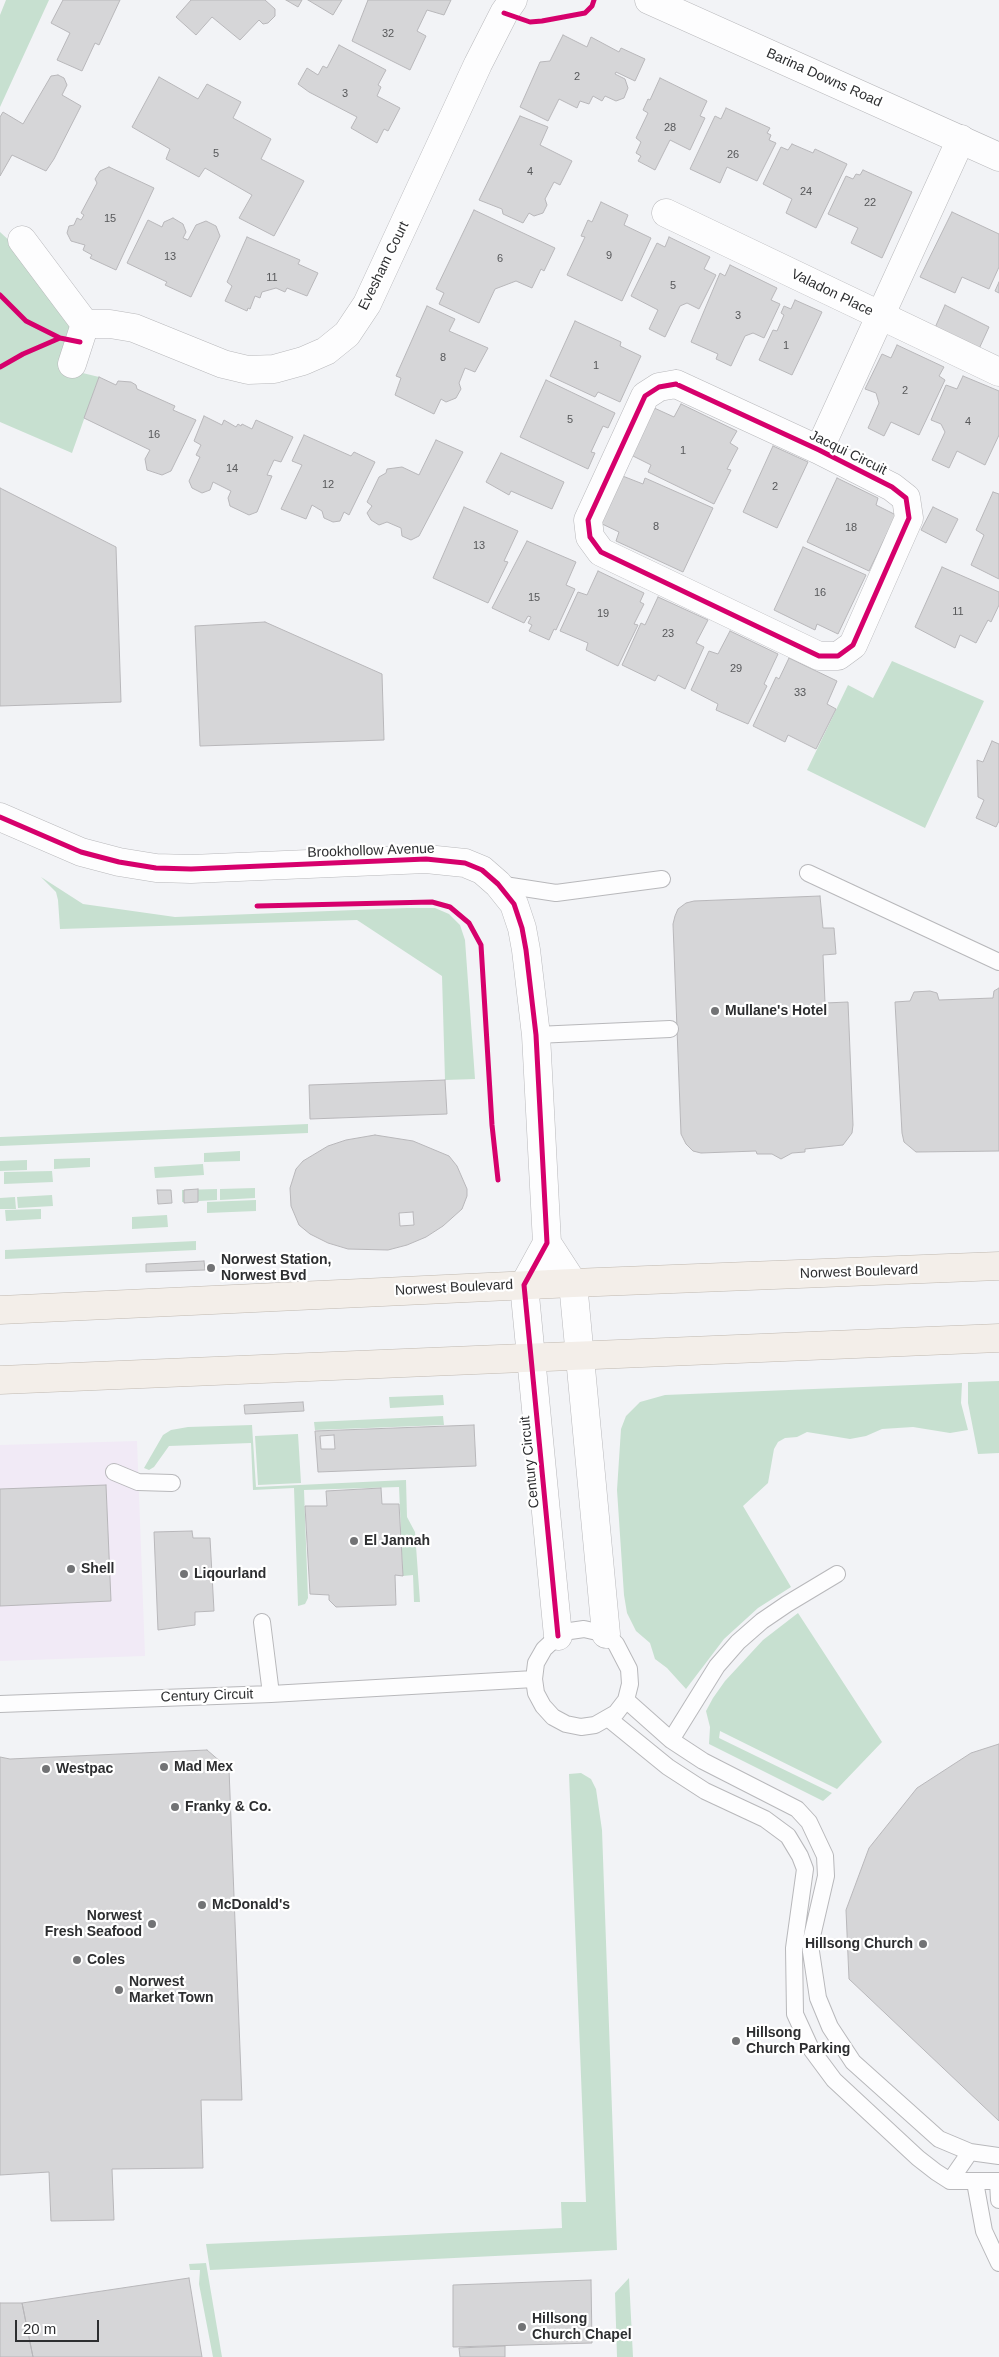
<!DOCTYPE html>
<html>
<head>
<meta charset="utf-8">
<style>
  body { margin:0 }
  #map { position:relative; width:999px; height:2357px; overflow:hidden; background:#f2f3f6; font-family:Arial,sans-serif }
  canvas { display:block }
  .scale { position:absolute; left:15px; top:2320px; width:84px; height:22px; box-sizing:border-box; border:2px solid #2d2e30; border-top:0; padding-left:6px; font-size:15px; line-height:18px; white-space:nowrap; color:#2d2e30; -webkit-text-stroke:4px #fff; paint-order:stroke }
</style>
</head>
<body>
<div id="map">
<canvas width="999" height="2357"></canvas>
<div class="scale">20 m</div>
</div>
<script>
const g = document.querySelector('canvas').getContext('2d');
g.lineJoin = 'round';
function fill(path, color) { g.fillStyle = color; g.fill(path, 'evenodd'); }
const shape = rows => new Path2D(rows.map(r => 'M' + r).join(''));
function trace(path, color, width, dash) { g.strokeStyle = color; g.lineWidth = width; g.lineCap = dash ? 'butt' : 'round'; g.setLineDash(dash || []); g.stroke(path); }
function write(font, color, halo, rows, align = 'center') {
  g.font = font + ' Arial,sans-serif'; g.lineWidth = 4.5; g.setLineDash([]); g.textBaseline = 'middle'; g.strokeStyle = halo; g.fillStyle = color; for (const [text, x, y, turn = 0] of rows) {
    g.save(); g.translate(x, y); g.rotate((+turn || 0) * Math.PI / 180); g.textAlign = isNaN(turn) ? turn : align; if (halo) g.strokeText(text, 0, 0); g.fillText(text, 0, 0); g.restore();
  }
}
fill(shape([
  [137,1441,145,1656,0,1661,0,1445]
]), '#f1eaf6');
fill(shape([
  [6,0,49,0,0,107,0,15],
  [0,232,13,244,72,327,58,367,99,377,72,453,0,422],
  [892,661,984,701,925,828,807,770,848,685,873,698],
  [41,877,83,904,175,917,407,908,435,908,449,914,460,925,465,940,475,1079,445,1080,442,976,357,920,60,929,58,900,56,892],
  [308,1124,308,1133,0,1146,0,1137],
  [240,1151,240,1161,204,1162,204,1153],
  [90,1158,90,1167,54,1169,54,1159],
  [27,1160,27,1170,0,1171,0,1161],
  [203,1164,204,1175,155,1178,154,1167],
  [52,1171,53,1182,4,1184,4,1172],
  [255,1188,255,1198,220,1200,220,1189],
  [217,1189,217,1200,182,1202,182,1190],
  [52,1195,53,1206,18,1208,17,1197],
  [15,1197,16,1209,0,1209,0,1198],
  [256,1200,256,1211,207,1213,207,1202],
  [41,1209,41,1219,6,1221,5,1210],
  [167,1215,168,1227,132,1229,132,1217],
  [196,1241,196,1250,5,1259,5,1250],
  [999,1381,999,1453,978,1454,968,1403,968,1382],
  [962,1383,961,1403,968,1430,950,1433,913,1427,882,1429,866,1436,850,1439,807,1432,797,1437,785,1438,778,1442,774,1449,768,1483,743,1506,791,1587,758,1608,724,1639,686,1689,667,1668,655,1659,650,1643,636,1631,627,1613,624,1595,617,1490,621,1429,626,1416,640,1402,665,1395],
  [443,1395,444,1405,390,1408,389,1397],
  [443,1416,444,1425,315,1430,314,1422],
  [252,1425,256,1487,406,1480,407,1517,415,1532,420,1602,414,1602,413,1575,403,1576,399,1487,304,1490,308,1598,305,1604,298,1606,294,1488,253,1490,251,1443,169,1446,154,1467,149,1470,144,1468,163,1435,171,1430,188,1427],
  [298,1434,301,1483,258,1485,255,1436],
  [798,1613,882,1742,837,1789,720,1731,719,1738,832,1793,823,1801,709,1744,710,1727,706,1711,713,1698,725,1681,763,1640],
  [581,1773,591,1779,596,1789,602,1830,617,2250,210,2270,206,2244,562,2228,561,2202,586,2202,569,1774],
  [206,2263,222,2357,213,2357,199,2284,200,2270,190,2270,189,2264],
  [629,2278,633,2357,617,2357,615,2293]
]), '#c7e0d0');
const building = shape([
  [63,0,120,0,99,45,95,43,82,71,57,60,70,33,51,23,63,0],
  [191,0,265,0,275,9,275,16,268,23,263,24,259,20,240,40,212,17,196,35,176,17,191,0],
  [286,0,302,0,298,7,286,0],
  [308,0,342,0,333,15,308,0],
  [368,0,451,0,444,15,427,10,417,31,426,36,410,70,352,41,368,0],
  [563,35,587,47,591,37,619,52,621,48,645,59,635,81,616,72,615,74,625,79,628,88,624,98,616,101,605,96,602,101,593,96,589,104,580,101,577,108,559,99,548,121,520,107,540,62,550,61,563,35],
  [339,45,386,70,378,85,381,87,377,96,400,108,388,131,384,129,377,143,351,128,357,117,309,92,298,84,307,68,318,75,323,66,327,68,339,45],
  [58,75,64,78,67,85,62,95,81,106,54,159,46,171,12,155,0,176,0,117,3,112,23,124,51,76,58,75],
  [159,77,198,99,207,84,241,102,233,118,271,139,261,159,304,181,274,236,239,218,252,195,205,168,199,177,166,159,170,149,132,127,159,77],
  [660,78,707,101,700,116,705,118,690,150,670,140,655,170,638,161,641,156,636,153,641,142,636,138,648,113,643,110,648,99,650,100,660,78],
  [726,108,770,128,767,133,771,135,769,140,776,143,757,181,727,167,720,183,690,169,715,116,721,119,726,108],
  [520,116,548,127,540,145,572,161,560,185,554,182,545,199,547,205,543,213,534,216,529,213,523,223,503,214,502,209,479,200,520,116],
  [792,144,813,153,815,149,847,164,816,228,786,213,792,199,763,184,781,147,788,150,792,144],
  [109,167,154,188,116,270,90,258,92,255,83,250,85,245,71,241,67,233,69,226,74,225,77,218,81,220,84,215,81,213,97,183,95,179,100,171,109,167],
  [863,170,912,192,882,258,851,243,858,228,828,214,846,176,853,179,856,174,860,175,863,170],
  [601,202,628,215,624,225,651,238,622,301,567,275,585,237,581,236,588,220,592,222,601,202],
  [474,210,555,248,544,271,541,269,532,288,516,281,495,289,479,323,439,304,444,293,436,289,474,210],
  [952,212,999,234,999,267,989,289,962,277,955,293,920,277,952,212],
  [173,218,183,224,186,232,183,238,188,240,196,225,206,221,216,226,220,236,191,297,165,285,167,282,127,263,148,220,162,227,164,222,173,218],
  [247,237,300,260,298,264,318,273,307,296,287,288,285,292,276,288,262,292,260,298,255,296,250,309,248,308,247,311,225,301,232,286,227,282,247,237],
  [669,237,710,257,704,269,716,275,699,309,687,303,680,306,665,337,649,329,658,310,631,296,657,243,665,247,669,237],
  [730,265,777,288,771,300,780,304,764,338,753,333,745,336,731,366,716,359,718,354,691,342,720,273,725,276,730,265],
  [999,282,999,293,995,291,999,282],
  [795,300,822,312,792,375,759,360,773,330,777,331,784,315,781,313,784,306,791,309,795,300],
  [945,305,989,327,978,351,934,330,945,305],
  [427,306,455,319,449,331,488,348,475,372,465,368,459,383,461,389,456,398,446,402,441,399,434,414,395,395,401,378,396,376,427,306],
  [575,321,621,342,620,346,641,356,620,402,598,392,595,397,550,376,575,321],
  [897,345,944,367,939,376,945,380,919,435,891,422,884,436,868,428,879,403,876,393,865,389,882,354,891,358,897,345],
  [963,376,999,391,999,435,985,465,957,451,949,468,932,460,945,432,941,424,931,420,946,385,957,389,963,376],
  [99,377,116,385,118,381,131,382,136,385,137,389,175,406,173,410,196,420,171,471,162,475,147,470,145,459,150,450,84,418,99,377],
  [546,380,615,413,608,428,603,426,591,452,595,453,588,469,520,437,546,380],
  [681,404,737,431,730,443,738,448,727,469,731,470,714,504,648,472,651,465,629,454,652,407,674,417,681,404],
  [204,416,222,425,224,420,236,427,238,424,241,426,242,424,252,429,256,420,293,437,281,462,274,460,267,475,272,476,257,512,249,515,230,506,228,498,231,491,213,482,210,490,202,493,192,488,189,481,200,457,196,455,201,445,194,441,204,416],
  [304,435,351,456,354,452,375,462,349,515,344,512,340,521,333,522,324,518,322,511,312,505,306,519,281,509,302,465,292,461,304,435],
  [436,440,463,452,419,536,411,540,402,536,401,528,387,522,379,525,371,520,367,513,372,506,367,502,379,477,386,473,387,469,402,467,419,475,436,440],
  [773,446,808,462,777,528,743,512,773,446],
  [501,453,564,482,552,509,511,491,509,495,486,482,501,453],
  [620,475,643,484,645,478,713,508,683,572,616,541,619,532,598,522,620,475],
  [837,478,878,498,876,505,896,515,869,571,807,542,837,478],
  [0,488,116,547,121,702,0,706,0,488],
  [993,492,999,494,999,579,971,565,984,535,976,530,993,492],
  [464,507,518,531,504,561,508,562,488,603,433,578,464,507],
  [933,507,958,519,946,543,921,530,933,507],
  [527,541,576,562,566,585,575,589,556,630,554,629,549,640,529,631,532,625,528,623,531,617,528,616,524,623,492,608,527,541],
  [803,547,866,575,838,634,817,624,815,630,774,610,803,547],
  [942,567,999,592,999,605,991,622,988,620,976,643,960,635,955,648,915,627,942,567],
  [598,571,644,593,640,602,644,604,634,624,638,625,618,666,586,650,588,643,560,631,578,592,587,595,598,571],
  [658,597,708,620,696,643,704,647,685,689,658,675,655,681,622,665,641,623,645,625,658,597],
  [265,622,382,674,384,740,200,746,195,626,265,622],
  [730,631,778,654,764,684,767,686,748,724,716,710,718,704,691,690,709,651,718,654,730,631],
  [789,658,837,681,827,704,836,709,816,749,788,735,785,742,753,726,776,677,779,679,789,658],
  [992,741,999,744,999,821,996,827,976,818,984,800,978,797,977,760,983,762,992,741],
  [820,896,823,928,834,928,836,954,823,955,825,1003,848,1002,853,1125,852,1133,843,1145,805,1149,805,1152,792,1153,781,1159,772,1154,757,1154,756,1151,701,1153,693,1151,686,1144,681,1134,673,924,675,916,678,909,686,903,694,901,820,896],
  [999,988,999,1151,916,1152,904,1142,902,1133,895,1002,910,1001,914,992,930,991,937,993,939,1000,993,998,994,991,999,988],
  [445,1080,447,1114,310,1119,309,1085,445,1080],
  [375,1135,413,1141,449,1156,457,1166,467,1189,467,1196,462,1209,443,1226,426,1237,407,1245,388,1250,348,1249,328,1243,310,1234,299,1225,291,1206,290,1188,296,1169,303,1161,328,1146,346,1140,375,1135],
  [198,1189,198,1202,184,1203,184,1190,198,1189],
  [157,1190,171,1190,172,1203,158,1204,157,1190],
  [413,1212,414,1225,400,1226,399,1213,413,1212],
  [204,1261,205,1270,146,1272,146,1264,204,1261],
  [303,1402,304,1411,245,1414,244,1405,303,1402],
  [474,1425,476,1466,318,1472,315,1431,474,1425],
  [334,1435,335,1449,321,1449,320,1436,334,1435],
  [106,1485,111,1601,0,1606,0,1489,106,1485],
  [381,1488,382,1504,399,1504,403,1576,395,1575,396,1605,336,1607,329,1600,329,1595,310,1594,305,1506,327,1506,326,1491,381,1488],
  [192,1531,193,1538,210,1538,214,1611,195,1612,195,1625,158,1630,154,1532,192,1531],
  [999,1744,999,2121,849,1979,846,1910,869,1848,917,1788,971,1753,999,1744],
  [207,1750,229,1769,242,2100,201,2100,203,2168,112,2169,114,2220,51,2221,49,2172,0,2175,0,1757,10,1759,207,1750],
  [189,2278,202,2357,33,2357,22,2303,189,2278],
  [591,2280,592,2343,453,2347,453,2285,591,2280],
  [0,2303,22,2303,33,2357,0,2357,0,2303],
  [505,2346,505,2357,460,2357,459,2348,505,2346]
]);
fill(building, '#d6d6d8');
trace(building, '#b8b7ba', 1);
const service = shape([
  [808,873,999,962],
  [498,884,556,893,662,879],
  [536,1035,670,1029],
  [114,1472,138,1482,172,1483],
  [262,1622,271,1694],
  [584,1629,606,1634,616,1644,629,1669,630,1684,626,1700,616,1713,595,1725,581,1727,566,1724,553,1717,543,1706,536,1693,534,1679,536,1663,544,1649,558,1636,570,1631,584,1629],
  [626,1700,671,1740,703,1761,797,1809,809,1822,825,1856,826,1876,810,1945,818,1998,830,2027,853,2062,939,2139,970,2152,999,2156],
  [0,1704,271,1694,534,1679],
  [609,1719,668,1767,705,1791,765,1819,788,1836,800,1856,805,1869,794,1948,795,2014,811,2049,834,2080,918,2158,936,2172,950,2181,999,2181],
  [671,1740,717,1666,738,1642,762,1621,787,1604,837,1574],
  [950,2181,970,2152],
  [998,2181,999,2200],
  [975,2182,984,2231,999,2263]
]);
const minor = shape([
  [666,213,999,372],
  [22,240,85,324,72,364],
  [85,324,110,324,134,328,223,364,248,370,274,369,303,361,326,351,347,334,367,304,478,64,504,13,513,0],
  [676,384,819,450,892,487,906,498,909,518,853,645,838,656,819,656,601,552,590,537,588,520,645,396,659,387,676,384],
  [819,450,961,139],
  [0,817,81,852,119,862,156,868,191,869,426,859,465,863,482,870,498,884,514,904,522,928,526,950,536,1035,547,1243,524,1285,558,1636],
  [547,1243,573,1283,606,1634]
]);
const tertiary = shape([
  [649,0,999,157]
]);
const primary = shape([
  [0,1310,573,1283,999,1266],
  [0,1380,999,1338]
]);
trace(service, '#b8b8bb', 18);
trace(minor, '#b8b8bb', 29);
trace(tertiary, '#b8b8bb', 29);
trace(primary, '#bfb8b0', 29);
trace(service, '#fdfdfe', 16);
trace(minor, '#fdfdfe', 28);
trace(tertiary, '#fdfdfe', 28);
trace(primary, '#f3eee9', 28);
trace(shape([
  [504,13,530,22,542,21,585,13,592,6,594,0],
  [0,295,26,321,60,338],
  [0,367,23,354,60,338,80,342],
  [676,384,819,450,892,487,906,498,909,518,853,645,838,656,819,656,601,552,590,537,588,520,645,396,659,387,676,384],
  [0,817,81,852,119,862,156,868,191,869,426,859,465,863,482,870,498,884,514,904,522,928,526,950,536,1035,547,1243,524,1285,558,1636],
  [257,906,432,902,450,907,469,923,481,945,492,1125,498,1180]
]), '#d6006c', 5);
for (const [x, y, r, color] of [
  [715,1011,5,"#727375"],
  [211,1268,5,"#727375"],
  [354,1541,5,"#727375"],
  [71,1569,5,"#727375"],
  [184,1574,5,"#727375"],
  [164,1767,5,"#727375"],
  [46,1769,5,"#727375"],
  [175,1807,5,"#727375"],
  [202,1905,5,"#727375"],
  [152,1924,5,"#727375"],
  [923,1944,5,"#727375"],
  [77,1960,5,"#727375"],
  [119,1990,5,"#727375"],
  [736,2041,5,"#727375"],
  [522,2327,5,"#727375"]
]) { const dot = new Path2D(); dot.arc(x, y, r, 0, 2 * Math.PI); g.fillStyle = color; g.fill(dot); trace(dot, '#fff', 2); }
write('11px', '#57585a', null, [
  ["32",388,34],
  ["2",577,77],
  ["3",345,94],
  ["28",670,128],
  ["5",216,154],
  ["26",733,155],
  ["4",530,172],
  ["24",806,192],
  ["22",870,203],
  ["15",110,219],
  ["9",609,256],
  ["13",170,257],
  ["6",500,259],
  ["11",272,278],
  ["5",673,286],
  ["3",738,316],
  ["1",786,346],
  ["8",443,358],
  ["1",596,366],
  ["2",905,391],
  ["5",570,420],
  ["4",968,422],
  ["16",154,435],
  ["1",683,451],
  ["14",232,469],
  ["12",328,485],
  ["2",775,487],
  ["8",656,527],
  ["18",851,528],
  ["13",479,546],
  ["16",820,593],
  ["15",534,598],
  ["11",958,612],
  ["19",603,614],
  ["23",668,634],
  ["29",736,669],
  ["33",800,693]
]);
write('14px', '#2d2e30', '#fff', [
  ["Barina Downs Road",824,78,24],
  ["Evesham Court",384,266,-64],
  ["Valadon Place",832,293,26],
  ["Jacqui Circuit",848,453,26],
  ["Brookhollow Avenue",371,851,-2],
  ["Norwest Boulevard",859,1272,-2],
  ["Norwest Boulevard",454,1288,-3],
  ["Century Circuit",530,1462,-96],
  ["Century Circuit",207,1696,-2]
]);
write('bold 14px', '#2d2e30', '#fff', [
  ["Mullane's Hotel",725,1011],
  ["Norwest Station,",221,1260],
  ["Norwest Bvd",221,1276],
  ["El Jannah",364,1541],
  ["Shell",81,1569],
  ["Liqourland",194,1574],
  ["Mad Mex",174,1767],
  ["Westpac",56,1769],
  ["Franky & Co.",185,1807],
  ["McDonald's",212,1905],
  ["Norwest",142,1916,"right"],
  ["Fresh Seafood",142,1932,"right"],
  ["Hillsong Church",913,1944,"right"],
  ["Coles",87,1960],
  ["Norwest",129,1982],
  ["Market Town",129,1998],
  ["Hillsong",746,2033],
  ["Church Parking",746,2049],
  ["Hillsong",532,2319],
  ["Church Chapel",532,2335]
], 'left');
</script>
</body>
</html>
